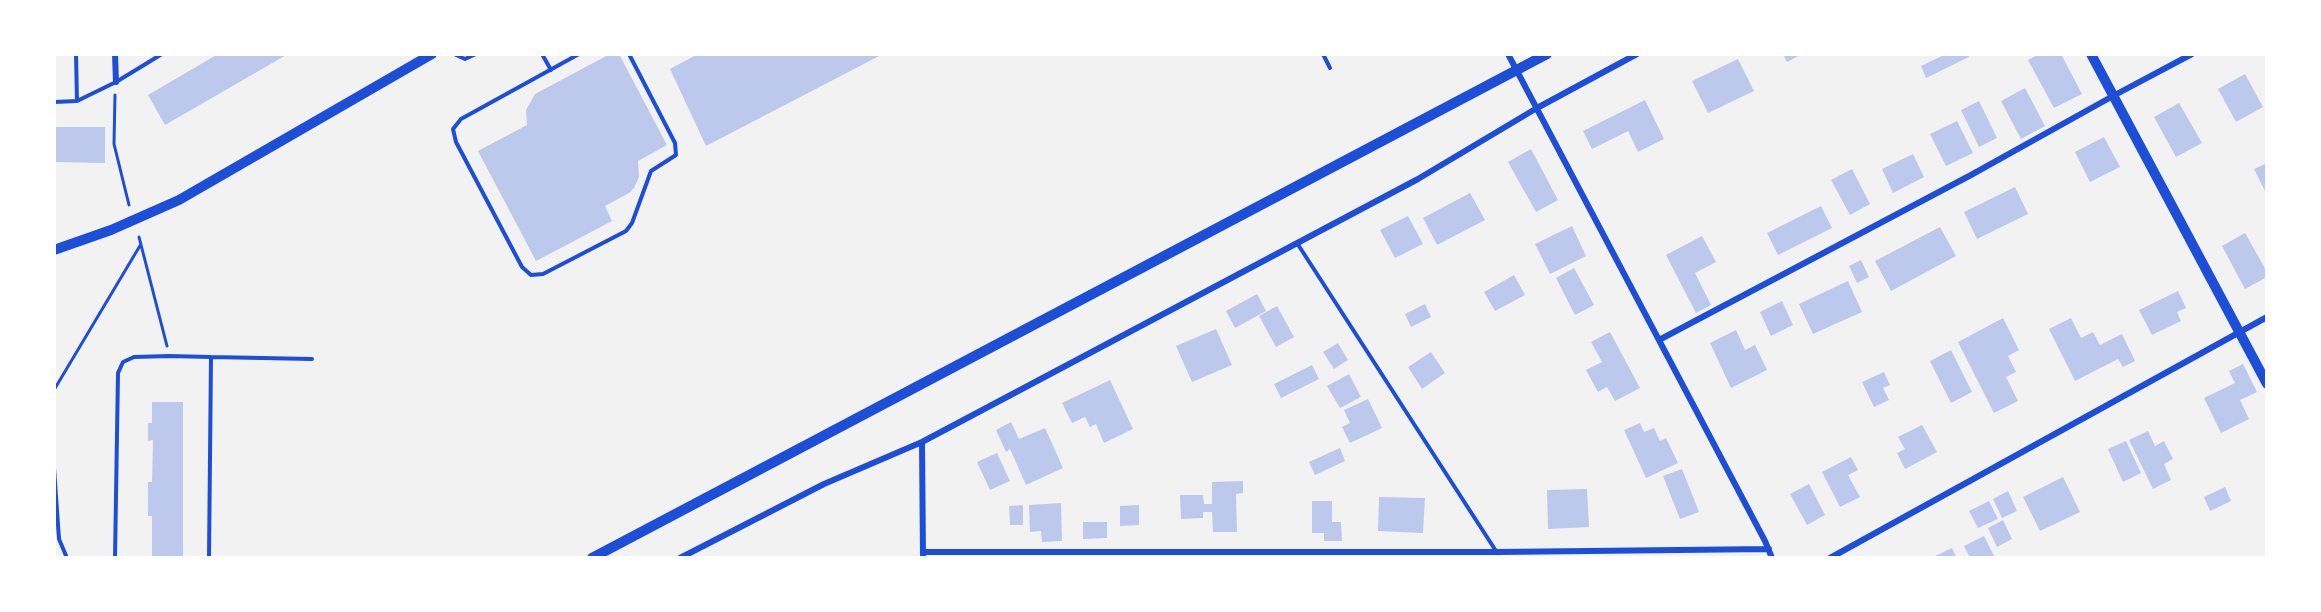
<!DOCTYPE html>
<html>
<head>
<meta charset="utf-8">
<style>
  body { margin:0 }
  #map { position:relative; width:2321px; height:612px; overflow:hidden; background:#f2f2f2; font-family:"Alegreya Sans",sans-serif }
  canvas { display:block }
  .frame { position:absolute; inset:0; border:56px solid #fff; pointer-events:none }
</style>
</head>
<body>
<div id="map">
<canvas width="2321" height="612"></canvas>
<div class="frame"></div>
</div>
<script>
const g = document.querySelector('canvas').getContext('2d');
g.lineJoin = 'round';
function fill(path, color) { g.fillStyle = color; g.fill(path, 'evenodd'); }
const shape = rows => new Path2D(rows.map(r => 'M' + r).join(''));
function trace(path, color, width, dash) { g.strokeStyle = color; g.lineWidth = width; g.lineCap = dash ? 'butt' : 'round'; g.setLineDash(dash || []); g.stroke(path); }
fill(shape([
  [218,54,288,54,165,125,148,95],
  [610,54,619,54,667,145,638,161,639,177,634,188,629,193,605,206,612,221,536,261,478,151,527,125,526,110,535,94],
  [698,54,883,54,706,146,670,69],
  [1783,54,1802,54,1787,62],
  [1946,54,1967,54,1969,57,1926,78,1921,66],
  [2039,54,2061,54,2082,94,2054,108,2028,60],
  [1738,59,1754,91,1708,113,1692,81],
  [2245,74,2263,107,2236,122,2218,89],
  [2025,88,2045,126,2021,139,2001,101],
  [1645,100,1664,139,1638,152,1628,131,1592,149,1583,131],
  [1979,101,1997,138,1979,147,1961,110],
  [2179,103,2202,143,2176,157,2154,117],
  [1957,121,1973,153,1946,166,1930,134],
  [54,127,105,127,105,163,54,162],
  [2104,137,2120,167,2090,182,2075,152],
  [1531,149,1558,200,1536,212,1508,162],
  [1913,154,1924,177,1893,193,1882,169],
  [2267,163,2267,190,2265,191,2254,169],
  [1852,169,1870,204,1850,215,1831,180],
  [2015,187,2028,214,1977,239,1964,212],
  [1470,193,1485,220,1437,245,1423,218],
  [1821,206,1832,228,1778,255,1767,233],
  [1408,216,1423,244,1395,258,1380,230],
  [1572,226,1586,256,1550,274,1535,244],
  [1940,227,1956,256,1891,291,1875,261],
  [2245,233,2267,272,2267,277,2245,289,2222,246],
  [1702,236,1716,262,1695,273,1711,305,1696,313,1666,255],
  [1861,260,1869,277,1857,283,1849,266],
  [1574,268,1594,305,1575,315,1556,278],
  [1514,275,1525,295,1495,311,1484,292],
  [1848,281,1862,312,1813,334,1799,304],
  [2178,291,2186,308,2177,312,2181,321,2152,335,2139,310],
  [1257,294,1266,311,1235,328,1226,311],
  [1782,301,1793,325,1771,336,1760,312],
  [1425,304,1431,317,1411,327,1405,314],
  [1277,306,1294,337,1276,347,1259,316],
  [2003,318,2019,350,2008,356,2016,372,2006,377,2018,401,1994,413,1958,342],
  [2071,318,2081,338,2093,332,2100,345,2122,334,2135,361,2123,367,2118,359,2075,381,2049,329],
  [1216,329,1232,365,1192,382,1176,346],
  [1736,330,1745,350,1755,345,1767,370,1731,388,1710,343],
  [1610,332,1640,388,1615,401,1607,387,1598,392,1586,370,1602,362,1591,342],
  [1338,343,1348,360,1334,369,1323,352],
  [1951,350,1972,392,1951,403,1930,361],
  [1431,352,1445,373,1422,389,1408,367],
  [2243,364,2257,392,2240,400,2249,419,2221,433,2204,398,2235,383,2229,371],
  [1312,365,1319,379,1281,398,1274,384],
  [1884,372,1890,385,1883,388,1889,400,1874,407,1862,382],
  [1349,374,1361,397,1340,408,1327,386],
  [1110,380,1133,429,1104,443,1096,424,1090,427,1085,417,1072,423,1062,403],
  [1368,399,1382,428,1350,443,1342,427,1350,423,1344,410],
  [152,402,183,402,183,558,152,558,152,516,148,516,148,482,152,482,153,440,148,441,148,423,152,423],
  [1011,422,1019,439,1045,428,1063,468,1026,485,1010,449,1006,452,996,430],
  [1640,423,1644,432,1654,428,1660,441,1666,438,1678,463,1646,478,1624,430],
  [1922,425,1937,452,1905,469,1897,453,1905,449,1898,437],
  [2148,431,2155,446,2164,441,2173,459,2164,464,2171,480,2153,489,2129,440],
  [2126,441,2141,473,2123,482,2108,449],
  [1340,448,1345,461,1315,475,1309,462],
  [997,453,1010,481,990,490,977,462],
  [1851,457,1858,470,1848,475,1860,497,1840,507,1822,472],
  [1682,469,1699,512,1680,519,1663,476],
  [2063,477,2080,512,2040,531,2023,497],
  [1243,481,1243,493,1236,494,1237,532,1213,532,1212,512,1203,512,1203,518,1181,519,1180,495,1203,495,1204,504,1212,504,1212,482],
  [1809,484,1825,515,1807,525,1790,494],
  [2225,487,2231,501,2210,511,2204,497],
  [1587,489,1589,527,1548,529,1547,490],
  [2008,491,2017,511,2002,518,1993,499],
  [1379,497,1425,498,1423,533,1378,531],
  [1312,501,1332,501,1332,522,1341,522,1342,541,1324,541,1324,533,1312,533],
  [1989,501,1998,519,1978,528,1969,511],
  [1061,503,1062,541,1042,542,1041,531,1030,532,1029,505],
  [1023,505,1023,525,1010,525,1009,506],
  [1139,505,1139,525,1120,526,1120,506],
  [2003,520,2012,539,1997,547,1988,528],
  [1083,522,1107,522,1107,538,1083,539],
  [1984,536,1995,558,1970,558,1964,546],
  [1952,548,1957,558,1931,558]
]), '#bdc9ec');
trace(shape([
  [115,95,114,144,129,205],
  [139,237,167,346],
  [54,390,141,244]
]), '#1d4ed8', 3);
trace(shape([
  [76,54,77,101],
  [454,54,465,59,476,54],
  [542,54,551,70],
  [579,54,461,119,453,129,456,142,522,267,531,275,543,274,626,231,632,223,651,171,676,155,675,143,629,54],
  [1323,54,1330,68],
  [54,102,77,101,116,82,162,54],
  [1297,243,1496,551],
  [211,357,312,359],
  [54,468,59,539,67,558],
  [115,558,118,373,123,362,134,357,169,356,211,357,209,558]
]), '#1d4ed8', 4);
trace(shape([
  [115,54,116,82],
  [1508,54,1765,541,1772,558],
  [1659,340,1971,175,2113,96,2192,54],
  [922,442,923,558],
  [923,552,1497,552,1769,549],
  [680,558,824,484,922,442,1418,179,1537,108,1637,54],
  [1830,558,2267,317]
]), '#1d4ed8', 6);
trace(shape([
  [2091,54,2267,384],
  [54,250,111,230,179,200,432,54],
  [592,558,1547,54]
]), '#1d4ed8', 10);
</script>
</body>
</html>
